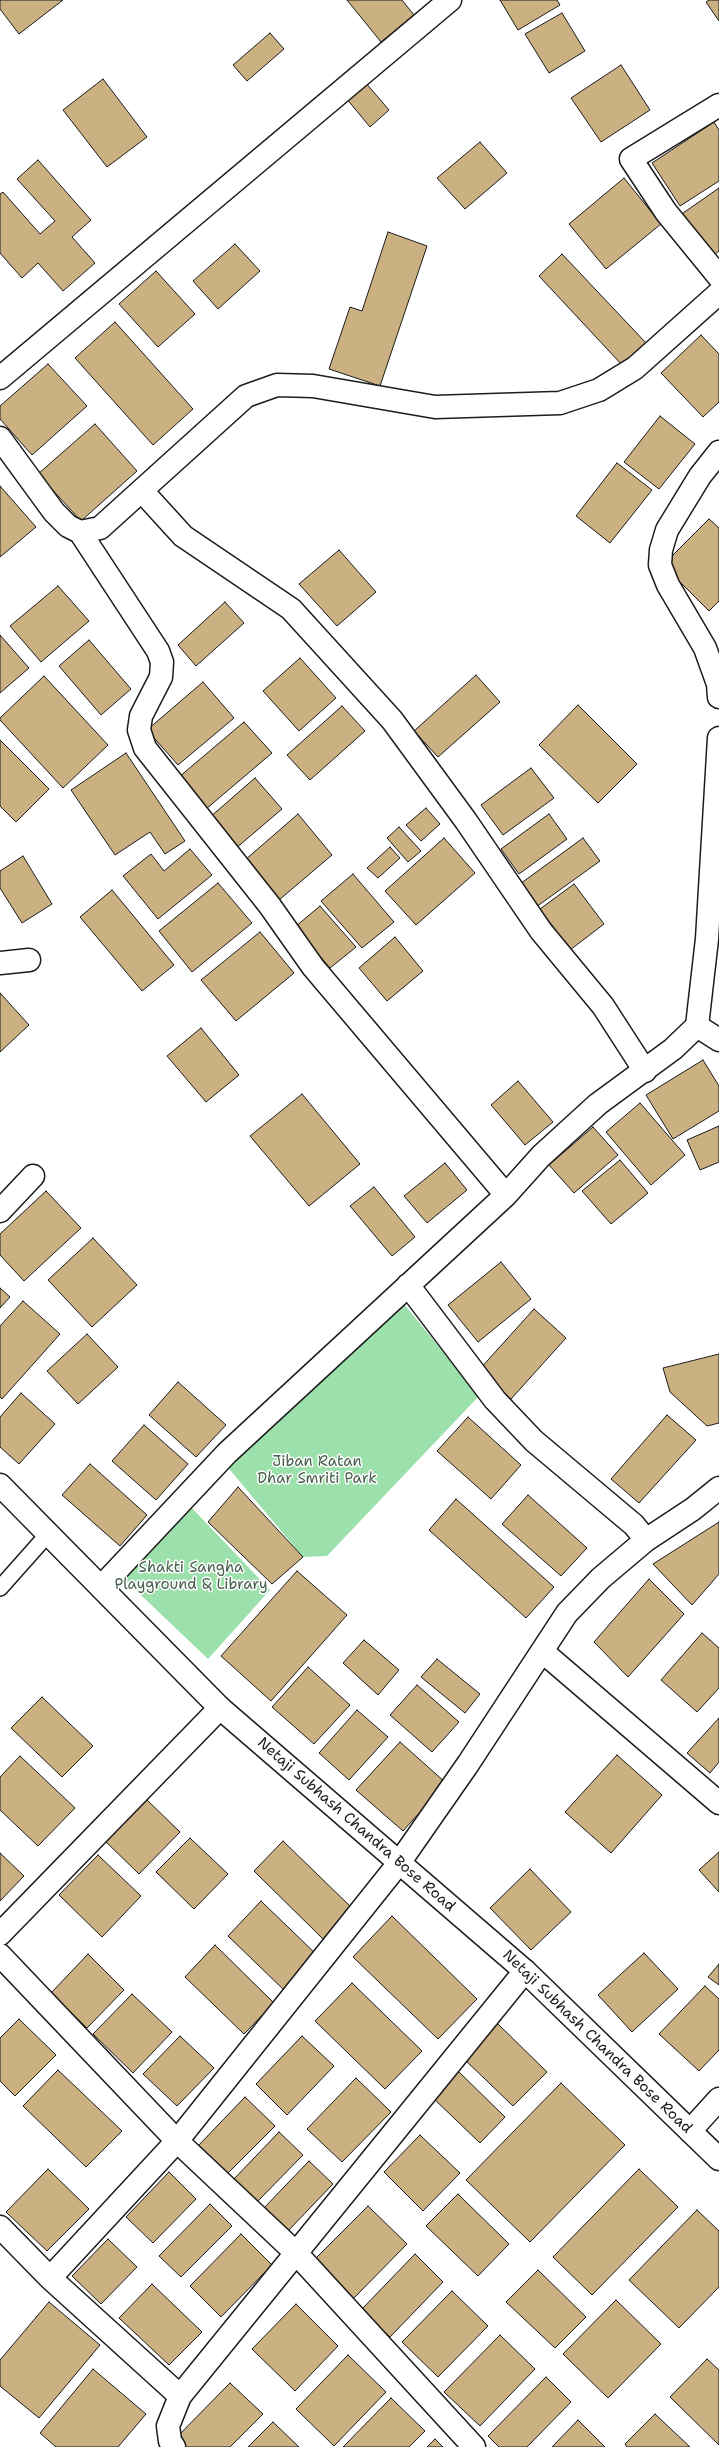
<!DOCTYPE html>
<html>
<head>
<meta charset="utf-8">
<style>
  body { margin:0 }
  canvas { display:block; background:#fff }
</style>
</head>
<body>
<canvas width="719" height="2447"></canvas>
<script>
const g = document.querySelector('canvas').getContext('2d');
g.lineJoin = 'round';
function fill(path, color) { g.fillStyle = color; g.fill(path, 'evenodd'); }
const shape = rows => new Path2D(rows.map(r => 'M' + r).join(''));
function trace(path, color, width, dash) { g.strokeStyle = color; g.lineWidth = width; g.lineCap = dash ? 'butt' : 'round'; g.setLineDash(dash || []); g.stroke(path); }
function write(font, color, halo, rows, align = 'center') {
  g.font = font + ' "Shantell Sans",sans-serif'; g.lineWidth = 3; g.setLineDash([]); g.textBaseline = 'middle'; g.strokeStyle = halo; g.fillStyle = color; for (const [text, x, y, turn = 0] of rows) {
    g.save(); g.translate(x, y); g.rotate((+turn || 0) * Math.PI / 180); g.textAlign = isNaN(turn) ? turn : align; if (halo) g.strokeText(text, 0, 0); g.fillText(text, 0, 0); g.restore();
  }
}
fill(shape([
  [404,1304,479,1396,327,1556,303,1557,225,1464],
  [191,1507,270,1590,208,1659,122,1577]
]), '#9ce0ab');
const building = shape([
  [0,0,63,0,19,34,0,9,0,0],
  [347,0,402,0,414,15,381,42,347,0],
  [500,0,557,0,560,5,518,30,500,0],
  [709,0,719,0,719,21,706,2,709,0],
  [562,13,585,51,549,73,525,34,562,13],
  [270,33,284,49,247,81,233,65,270,33],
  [621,65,650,110,601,142,571,98,621,65],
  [103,79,147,137,107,167,63,110,103,79],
  [365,82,389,110,370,127,346,98,365,82],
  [714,122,719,130,719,181,680,206,652,163,714,122],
  [480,142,507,173,465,209,437,178,480,142],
  [38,160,91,220,72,237,95,263,63,291,38,263,22,278,0,253,0,194,3,192,40,234,55,221,17,179,38,160],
  [624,178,661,224,606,269,569,224,624,178],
  [719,188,719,251,706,261,676,218,719,188],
  [388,232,427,246,380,386,329,369,350,307,362,311,388,232],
  [235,244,260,271,218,309,193,281,235,244],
  [562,254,647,344,623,366,539,276,562,254],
  [156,271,195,314,158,347,119,304,156,271],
  [115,322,193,409,153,445,75,358,115,322],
  [701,335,719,354,719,402,703,417,661,373,701,335],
  [48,364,87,406,32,455,0,419,0,406,48,364],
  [660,416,695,444,659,489,624,462,660,416],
  [95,424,137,471,81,521,38,474,95,424],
  [617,463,652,490,610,543,576,516,617,463],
  [0,486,36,527,0,557,0,486],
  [709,519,719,528,719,601,709,611,663,565,709,519],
  [339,550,376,592,337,626,299,584,339,550],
  [58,586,89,621,41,662,10,626,58,586],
  [225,602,244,623,196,666,178,645,225,602],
  [0,635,29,668,0,693,0,635],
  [89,640,131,689,101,715,59,666,89,640],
  [300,658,336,698,299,731,263,691,300,658],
  [476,675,500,702,438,757,414,731,476,675],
  [44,676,108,745,63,788,0,720,0,718,44,676],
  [203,682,234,718,178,765,147,730,203,682],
  [578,705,637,764,598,803,539,745,578,705],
  [342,706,365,731,310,780,287,755,342,706],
  [244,722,272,753,206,809,179,777,244,722],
  [0,740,49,789,16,822,0,806,0,740],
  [126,753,185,841,165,854,150,832,115,855,71,790,126,753],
  [531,768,554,798,503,835,481,805,531,768],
  [255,778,282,809,235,849,209,818,255,778],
  [426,808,440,824,421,841,406,825,426,808],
  [298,814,332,855,279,900,245,860,298,814],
  [549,814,567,839,519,874,501,849,549,814],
  [399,827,421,851,408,862,387,838,399,827],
  [444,838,475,873,416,925,385,891,444,838],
  [583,838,600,861,536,907,520,884,583,838],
  [390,847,400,858,378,878,367,868,390,847],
  [190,849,212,875,158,919,123,876,151,854,164,871,190,849],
  [23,856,52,904,22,923,0,888,0,871,23,856],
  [353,874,394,922,362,948,321,901,353,874],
  [218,883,252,923,192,972,159,931,218,883],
  [574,884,604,924,570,950,540,909,574,884],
  [112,890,174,965,142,991,80,917,112,890],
  [320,906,356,947,330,968,295,927,320,906],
  [260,932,294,973,236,1021,201,980,260,932],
  [395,937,423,971,387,1001,359,968,395,937],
  [0,993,29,1025,0,1052,0,993],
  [201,1028,239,1075,206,1102,167,1056,201,1028],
  [703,1060,719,1086,719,1111,673,1139,646,1095,703,1060],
  [518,1081,553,1122,525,1145,491,1105,518,1081],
  [302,1094,360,1164,309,1206,250,1136,302,1094],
  [640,1103,685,1155,651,1185,606,1132,640,1103],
  [719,1126,719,1162,700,1170,687,1140,719,1126],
  [593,1127,618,1155,574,1193,549,1165,593,1127],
  [620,1160,648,1193,611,1224,582,1191,620,1160],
  [445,1163,467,1190,427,1223,404,1196,445,1163],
  [374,1187,415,1237,392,1256,350,1206,374,1187],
  [46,1191,81,1228,24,1281,0,1255,0,1234,46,1191],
  [93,1238,137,1285,92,1327,48,1280,93,1238],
  [501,1262,531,1299,478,1342,448,1305,501,1262],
  [0,1288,10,1297,0,1308,0,1288],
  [23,1301,60,1334,2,1399,0,1397,0,1326,23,1301],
  [534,1309,566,1338,511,1399,479,1370,534,1309],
  [87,1334,118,1367,78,1404,47,1371,87,1334],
  [719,1354,719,1423,707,1426,670,1392,663,1368,719,1354],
  [178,1382,226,1425,196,1457,149,1415,178,1382],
  [21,1393,55,1424,19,1464,0,1447,0,1417,21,1393],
  [667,1415,696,1440,639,1503,611,1479,667,1415],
  [468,1417,521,1465,491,1499,437,1451,468,1417],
  [144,1425,188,1464,156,1500,112,1461,144,1425],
  [90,1464,147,1515,120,1546,62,1495,90,1464],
  [238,1487,303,1557,272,1584,208,1522,238,1487],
  [528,1495,587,1548,561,1576,502,1524,528,1495],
  [456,1499,554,1587,526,1618,429,1530,456,1499],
  [719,1522,719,1574,692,1605,653,1564,719,1522],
  [297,1571,347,1615,271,1701,221,1656,297,1571],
  [649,1579,684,1614,628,1677,594,1642,649,1579],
  [702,1633,719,1648,719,1688,697,1712,661,1680,702,1633],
  [364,1640,399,1670,378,1695,343,1663,364,1640],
  [437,1659,480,1694,465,1713,421,1677,437,1659],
  [308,1667,350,1705,314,1744,272,1707,308,1667],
  [417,1685,459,1722,432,1752,390,1715,417,1685],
  [42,1697,93,1746,62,1777,11,1728,42,1697],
  [357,1710,388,1737,349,1780,319,1753,357,1710],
  [719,1718,719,1762,710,1773,687,1753,719,1718],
  [400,1742,446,1783,403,1831,356,1790,400,1742],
  [617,1755,662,1795,611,1853,565,1812,617,1755],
  [20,1756,75,1808,38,1846,0,1810,0,1777,20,1756],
  [144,1797,180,1832,139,1874,103,1839,144,1797],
  [190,1838,228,1874,194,1909,156,1872,190,1838],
  [283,1841,352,1908,323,1939,254,1871,283,1841],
  [719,1852,719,1892,699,1870,719,1852],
  [0,1853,24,1876,0,1901,0,1853],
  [98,1855,141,1896,102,1937,59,1895,98,1855],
  [530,1869,571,1912,531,1950,490,1908,530,1869],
  [261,1901,318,1956,284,1990,228,1936,261,1901],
  [392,1916,477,1999,438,2039,353,1957,392,1916],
  [215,1945,274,2003,244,2034,185,1977,215,1945],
  [644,1953,678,1989,632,2032,598,1995,644,1953],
  [88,1954,124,1990,87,2028,51,1993,88,1954],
  [719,1964,719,1985,708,1977,719,1964],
  [352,1983,422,2051,385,2089,315,2021,352,1983],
  [705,1986,719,1999,719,2050,699,2071,659,2034,705,1986],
  [132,1994,172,2032,133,2073,93,2034,132,1994],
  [19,2019,56,2055,15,2096,0,2081,0,2038,19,2019],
  [497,2023,547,2072,513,2106,463,2058,497,2023],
  [180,2036,214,2068,177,2106,143,2074,180,2036],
  [302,2036,334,2066,287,2115,256,2084,302,2036],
  [58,2070,122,2131,86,2167,23,2106,58,2070],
  [458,2071,505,2117,480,2143,432,2097,458,2071],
  [356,2078,391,2112,342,2162,307,2129,356,2078],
  [561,2083,625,2145,530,2242,466,2180,561,2083],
  [245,2097,275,2126,225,2176,196,2148,245,2097],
  [279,2132,303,2155,255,2204,232,2181,279,2132],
  [420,2135,460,2173,423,2211,384,2172,420,2135],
  [309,2161,333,2184,286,2233,262,2210,309,2161],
  [48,2169,89,2209,47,2251,6,2212,48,2169],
  [639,2169,678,2207,592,2295,553,2257,639,2169],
  [169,2172,196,2199,153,2243,126,2217,169,2172],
  [458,2194,509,2244,478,2276,426,2226,458,2194],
  [210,2204,232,2226,181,2277,159,2256,210,2204],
  [368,2206,407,2244,353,2299,313,2261,368,2206],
  [697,2210,719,2231,719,2287,679,2328,629,2280,697,2210],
  [241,2234,272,2265,221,2317,190,2286,241,2234],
  [108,2239,137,2267,101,2304,72,2276,108,2239],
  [415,2254,443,2282,390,2337,362,2309,415,2254],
  [538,2270,586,2317,555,2348,506,2302,538,2270],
  [152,2284,202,2332,169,2365,119,2318,152,2284],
  [452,2291,488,2326,438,2377,402,2342,452,2291],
  [616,2300,661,2344,608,2398,563,2354,616,2300],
  [49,2302,100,2345,39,2418,0,2386,0,2360,49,2302],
  [296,2304,338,2346,295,2391,252,2349,296,2304],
  [500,2335,535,2369,480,2426,444,2392,500,2335],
  [348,2355,386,2392,334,2446,296,2409,348,2355],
  [707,2359,719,2370,719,2445,670,2397,707,2359],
  [93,2369,146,2414,118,2447,56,2447,40,2433,93,2369],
  [546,2377,571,2402,527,2447,499,2447,488,2436,546,2377],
  [230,2383,263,2414,230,2447,179,2447,173,2441,230,2383],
  [391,2398,425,2431,409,2447,343,2447,391,2398],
  [655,2414,690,2447,627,2447,625,2444,655,2414],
  [578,2420,605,2447,552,2447,578,2420],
  [273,2422,299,2447,248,2447,273,2422],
  [435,2439,443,2447,427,2447,435,2439]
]);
fill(building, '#cbb081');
trace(building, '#1c1c1c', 1);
const lane = shape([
  [0,1588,48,1534]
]);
const street = shape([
  [719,105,631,159,666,212,719,277],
  [0,378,450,0],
  [0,438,54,512,68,526,80,532,100,528,246,396,277,385,313,386,435,407,560,403,599,390,635,368,719,293],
  [719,452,700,476,667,530,661,550,660,565,668,585,705,648,718,684,719,697],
  [142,491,183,536,291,609,392,720,466,821,541,931,603,1006,645,1071],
  [80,532,158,651,162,662,161,677,141,716,139,730,145,748,270,906,313,967,506,1195,227,1453,102,1586],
  [0,963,29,960],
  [697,1026,719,1040],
  [506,1195,541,1156,598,1104,673,1049,697,1026,707,939,719,738],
  [0,1211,33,1176],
  [408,1285,495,1400,534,1441,634,1525,646,1540],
  [543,1652,719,1803],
  [0,1934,220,1708],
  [0,1955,177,2141,296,2253,474,2447],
  [690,2131,719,2099],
  [0,2227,50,2278,180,2396,168,2426,170,2441,174,2447],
  [50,2278,177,2141,399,1863,468,1764,567,1613,601,1578,646,1540,693,1509,719,1488],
  [180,2396,525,1971]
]);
const primary = shape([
  [0,1485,220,1708,525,1971,719,2159]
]);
trace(lane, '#1c1c1c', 18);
trace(street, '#1c1c1c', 25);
trace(primary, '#1c1c1c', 25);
trace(lane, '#fff', 15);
trace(street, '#fff', 22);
trace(primary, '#fff', 22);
write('15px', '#49614e', '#fff', [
  ["Jiban Ratan",317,1462],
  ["Dhar Smriti Park",317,1479],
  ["Shakti Sangha",191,1568],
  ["Playground & Library",191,1585]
]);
write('15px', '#1c1c1c', '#fff', [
  ["Netaji Subhash Chandra Bose Road",356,1825,41],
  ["Netaji Subhash Chandra Bose Road",597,2042,44]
]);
</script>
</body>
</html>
